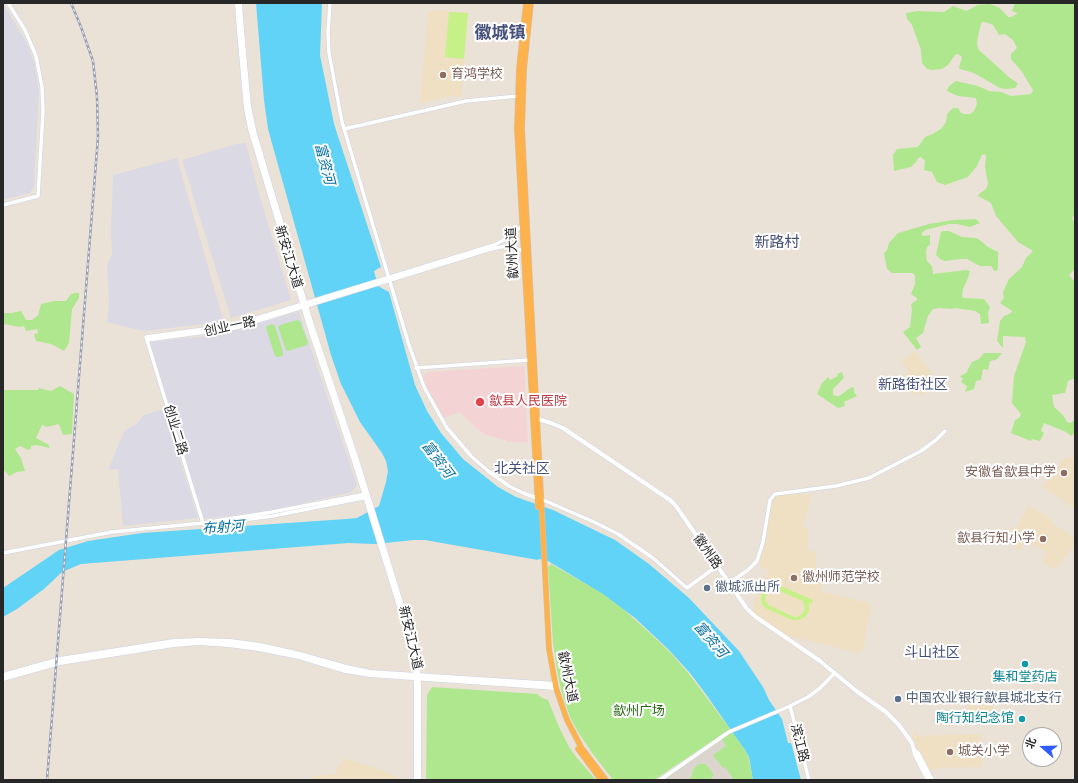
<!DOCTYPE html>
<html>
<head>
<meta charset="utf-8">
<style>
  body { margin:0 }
  #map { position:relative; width:1078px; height:783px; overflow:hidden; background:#ebe2d7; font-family:"Varela Round","Noto Sans SC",sans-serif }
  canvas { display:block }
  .frame { position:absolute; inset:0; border:4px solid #272727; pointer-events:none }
  .north { position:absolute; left:1022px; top:727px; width:40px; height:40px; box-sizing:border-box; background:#fff; border:1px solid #a9a9a9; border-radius:50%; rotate:290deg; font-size:11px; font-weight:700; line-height:16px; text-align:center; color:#272727 }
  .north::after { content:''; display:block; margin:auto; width:14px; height:18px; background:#305cff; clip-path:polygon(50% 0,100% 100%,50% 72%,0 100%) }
</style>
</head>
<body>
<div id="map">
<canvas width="1078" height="783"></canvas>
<div class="frame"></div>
<div class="north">北</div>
</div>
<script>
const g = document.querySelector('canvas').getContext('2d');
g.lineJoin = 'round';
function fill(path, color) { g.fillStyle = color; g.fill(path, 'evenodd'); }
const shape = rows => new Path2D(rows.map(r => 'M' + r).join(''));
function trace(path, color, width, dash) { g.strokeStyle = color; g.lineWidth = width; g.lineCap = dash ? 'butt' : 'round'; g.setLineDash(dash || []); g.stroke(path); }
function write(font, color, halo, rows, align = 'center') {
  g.font = font + ' "Varela Round","Noto Sans SC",sans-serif'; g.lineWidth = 4; g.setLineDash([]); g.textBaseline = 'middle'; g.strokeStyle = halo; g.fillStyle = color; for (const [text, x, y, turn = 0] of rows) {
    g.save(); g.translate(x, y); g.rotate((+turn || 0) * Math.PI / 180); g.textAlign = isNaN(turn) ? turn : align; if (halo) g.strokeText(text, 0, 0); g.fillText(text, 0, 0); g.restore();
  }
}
fill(shape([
  [3,3,27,43,35,65,39,93,34,186,30,193,3,200],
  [246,143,260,197,291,300,231,318,182,160,236,144],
  [177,158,223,319,221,322,145,331,138,330,107,322,109,302,107,265,112,254,111,230,113,175],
  [298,312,299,312,357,485,352,492,273,510,204,519,150,342,216,335],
  [164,409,198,518,123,526,118,469,109,470,109,468,124,431,136,424,144,415]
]), '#dbd9e3');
fill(shape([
  [432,10,469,12,461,97,450,96,420,103,428,13],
  [915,351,932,373,929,383,931,385,922,396,917,391,913,396,905,387,907,385,905,383,909,380,905,374,909,371,901,362],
  [1065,457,1075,458,1075,509,1043,487],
  [812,494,802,527,808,528,808,551,817,551,815,566,825,570,820,591,869,603,871,610,865,634,866,637,864,648,858,653,799,638,791,639,752,613,755,599,760,586,763,586,769,568,764,570,759,562,767,537,767,525,775,495],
  [1028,506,1052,519,1051,523,1069,533,1068,535,1075,537,1075,544,1056,570,1042,562,1047,552,1025,541,1020,551,1013,547,1015,544,1011,541,1011,533,1013,528,1018,526],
  [974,700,975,706,993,704,994,717,967,719,968,703,969,701],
  [913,732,917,732,917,736,981,734,982,767,936,768,930,771,912,738],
  [343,758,379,769,402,780,313,780,313,776,336,774,339,764,342,765]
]), '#efe0c4');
fill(shape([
  [524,366,528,442,507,442,505,440,486,435,475,427,460,412,444,418,431,396,423,376,427,372]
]), '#f4d3d5');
fill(shape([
  [1015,3,1075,3,1075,213,1072,218,1075,224,1075,269,1069,275,1075,282,1075,378,1068,381,1065,393,1052,395,1054,407,1063,415,1067,422,1070,423,1075,420,1075,433,1071,436,1066,432,1044,423,1041,431,1044,433,1040,441,1032,439,1031,441,1011,433,1015,420,1019,418,1021,414,1012,403,1014,376,1026,342,1025,337,1003,336,1003,348,997,341,1000,321,1004,316,1011,313,1012,311,1000,303,1004,298,1003,292,1009,279,1022,267,1026,258,1033,251,1018,242,996,216,991,203,978,196,979,194,986,189,988,184,985,167,986,156,985,154,982,155,977,166,968,177,945,185,937,182,932,172,924,170,925,161,921,157,918,158,917,161,911,167,894,171,893,155,897,149,918,147,925,137,933,134,942,128,946,122,947,114,953,108,958,108,961,113,964,114,970,114,974,111,977,104,976,98,958,96,947,91,949,86,956,81,978,86,989,91,1001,92,1011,96,1031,94,1033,90,1022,72,1011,59,1011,54,1017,48,1013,40,1005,34,999,35,993,25,985,22,982,22,981,24,978,36,977,45,979,50,1010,78,1015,81,1018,84,1015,88,1006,89,1000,88,974,73,960,69,959,68,962,57,958,54,955,55,948,65,942,69,932,70,927,69,922,63,921,50,912,25,907,19,906,13,918,11,944,12,953,6,966,11,978,5,990,4,1000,8,1008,17,1011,17,1017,14,1017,13,1012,11],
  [976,219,980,223,970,227,957,224,949,224,925,230,922,233,922,236,930,235,930,245,927,247,926,252,927,261,932,266,933,274,966,270,970,271,968,278,963,289,962,296,964,298,984,299,990,307,988,313,989,323,981,324,980,314,975,311,955,308,951,309,940,308,933,309,928,316,923,333,916,338,921,347,917,350,903,332,910,327,912,310,911,304,917,300,917,298,911,294,915,284,915,276,913,273,892,273,887,269,884,253,887,250,889,243,898,233,929,224,953,220],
  [943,231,949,231,962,237,976,238,981,241,988,247,998,252,998,269,996,271,994,271,991,266,980,266,967,259,961,259,945,261,940,259,936,255,941,232],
  [75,293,79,293,79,298,72,309,69,343,64,351,51,344,36,341,34,334,38,333,37,329,26,331,24,326,19,327,5,324,3,326,3,313,12,313,21,311,26,320,32,320,38,315,41,304,54,301,66,301,71,294],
  [297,320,300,321,308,343,307,345,288,351,286,350,278,327,280,325],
  [272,324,275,326,283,352,283,356,277,357,275,356,266,328,267,326],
  [984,353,1002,353,996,360,990,361,988,370,983,369,981,380,976,381,974,389,965,392,967,386,961,382,963,379,960,376,966,373,972,362,979,359],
  [842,372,844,378,833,389,833,395,836,396,839,396,852,387,854,388,854,392,857,396,844,402,845,406,838,408,817,394,822,383,828,377,830,380,838,376,837,374],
  [60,386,74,394,72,434,63,435,59,424,47,427,42,425,36,438,49,445,49,448,37,445,31,446,31,449,28,450,20,446,15,449,21,458,25,471,17,472,9,476,3,469,3,400,4,400,4,390,38,390,39,388,51,391],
  [551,564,602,593,623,609,641,625,670,652,689,674,730,729,654,780,613,780,593,754,578,732,570,717,561,690,557,670,553,643,548,567],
  [432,687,537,694,542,698,548,700,559,727,569,747,577,758,596,780,426,780,427,695],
  [733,732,748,755,753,780,663,780,729,733]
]), '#afe78e');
fill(shape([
  [449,12,468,13,464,59,445,57],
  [767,580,813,600,811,604,809,603,809,611,805,617,799,620,792,620,765,608,762,604,761,598,763,591,770,586,765,584],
  [775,589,803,601,805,608,802,614,797,617,794,617,768,605,765,600,766,595,769,591]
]), '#c6f088');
fill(shape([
  [722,739,726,746,713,755,723,768,725,767,733,778,730,780,714,780,711,777,714,775,706,764,699,764,694,768,691,777,688,780,663,780]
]), '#dbd5ce');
fill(shape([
  [256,3,322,3,320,55,334,124,381,267,374,271,378,286,389,292,415,385,427,411,441,433,463,459,498,487,516,497,553,510,615,540,649,564,689,598,739,651,763,687,769,700,782,719,788,743,791,743,792,746,801,780,753,780,749,757,745,750,705,693,690,673,668,649,635,618,603,594,548,561,539,559,538,560,425,540,414,540,375,544,348,543,81,564,62,572,44,589,17,609,3,617,3,588,59,550,88,541,142,533,346,519,357,518,379,506,386,482,388,471,386,461,382,453,360,422,341,384,331,355,268,129,264,100]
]), '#60d3f7');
const tertiary = shape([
  [330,3,328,32,329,53,342,122,409,345,424,387,447,428,471,456,488,471,509,486,523,493,537,498],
  [344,129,466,101,518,96],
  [3,205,38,196,43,112,42,87,36,56,25,30,8,3],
  [147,340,235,328,491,249,506,246,524,251],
  [416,368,530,360],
  [541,499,594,522,618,534,653,558,687,588,717,566],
  [203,523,146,337,234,325,494,245,506,239,522,226],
  [207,523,211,524,273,516,368,497],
  [3,553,112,532,203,523,272,512,366,494],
  [729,583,748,570,757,561,763,542,770,500,775,494,836,486,869,478,921,451,936,440,945,431],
  [790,706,809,780],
  [660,780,729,732,788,707,808,697,819,689,835,673]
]);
const secondary = shape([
  [237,3,239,31,246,108,250,129,308,323,355,464,410,642,414,660,416,685,416,780],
  [240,3,242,31,249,107,255,134,311,322,358,463,413,641,417,660,419,685,419,780],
  [538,419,551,423,563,428,670,500,676,506,747,609,756,617,820,661,855,690,886,712,899,725,912,743,915,755,928,780],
  [3,675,60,659,174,641,199,640,230,641,260,645,300,654,346,667,370,672,555,684],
  [3,679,60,663,174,645,199,643,229,645,259,649,299,657,345,671,370,675,556,688],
  [915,751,918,753,932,780]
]);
const trunk = shape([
  [526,3,519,69,517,129,538,507],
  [531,3,524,69,522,129,549,649,556,688,567,720,581,747,606,780],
  [578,749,601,780]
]);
trace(tertiary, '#ccd1e2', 4.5);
trace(secondary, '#ccd1e2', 5);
trace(trunk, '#c7c7c7', 6);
trace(tertiary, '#fff', 3.5);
trace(secondary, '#fff', 4);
trace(trunk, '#fdb24d', 5);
const rail = shape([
  [47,780,98,137,97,97,93,61,81,27,71,3]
]);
trace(rail, '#9a9eb3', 2.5);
trace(rail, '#fff', 1, [3]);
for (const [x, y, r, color] of [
  [443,75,4,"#8d6e63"],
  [480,402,5,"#e0444e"],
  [1064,473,4,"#8d6e63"],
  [1043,539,4,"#8d6e63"],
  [794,578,4,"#8d6e63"],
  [707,588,4,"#5c6f8a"],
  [1025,664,4,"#0f9aa8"],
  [898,699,4,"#5c6f8a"],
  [1022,719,4,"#0f9aa8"],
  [950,752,4,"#8d6e63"]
]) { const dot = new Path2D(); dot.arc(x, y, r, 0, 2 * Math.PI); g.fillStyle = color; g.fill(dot); trace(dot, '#fff', 1.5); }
write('13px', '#785e54', '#fff', [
  ["育鸿学校",451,75],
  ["安徽省歙县中学",1056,473,"right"],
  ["歙县行知小学",1035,539,"right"],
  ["徽州师范学校",802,578],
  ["城关小学",958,752]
], 'left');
write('13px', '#272727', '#fff', [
  ["歙州大道",513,253,-93],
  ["新安江大道",288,257,73],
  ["创业一路",230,327,-12],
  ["创业二路",175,430,73],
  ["徽州路",707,552,55],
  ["新安江大道",410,638,77],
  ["歙州大道",567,677,78],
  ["滨江路",799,743,76]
]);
write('13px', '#be3a42', '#fff', [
  ["歙县人民医院",489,402]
], 'left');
write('13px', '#4e5e75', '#fff', [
  ["徽城派出所",715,588],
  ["中国农业银行歙县城北支行",906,699]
], 'left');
write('13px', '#0d838f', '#fff', [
  ["集和堂药店",1025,678],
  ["陶行知纪念馆",1014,719,"right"]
]);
write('13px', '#276813', '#fff', [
  ["歙州广场",639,712]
]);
write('italic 14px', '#036d9f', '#fff', [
  ["富资河",324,164,76],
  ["富资河",437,460,53],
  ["布射河",223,528,-4],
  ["富资河",710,640,49]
]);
write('14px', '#45507a', '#fff', [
  ["新路街社区",913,385],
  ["北关社区",522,469],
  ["斗山社区",932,653]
]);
write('15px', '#45507a', '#fff', [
  ["新路村",777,243]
]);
write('bold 17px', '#45507a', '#fff', [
  ["徽城镇",500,34]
]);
</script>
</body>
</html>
